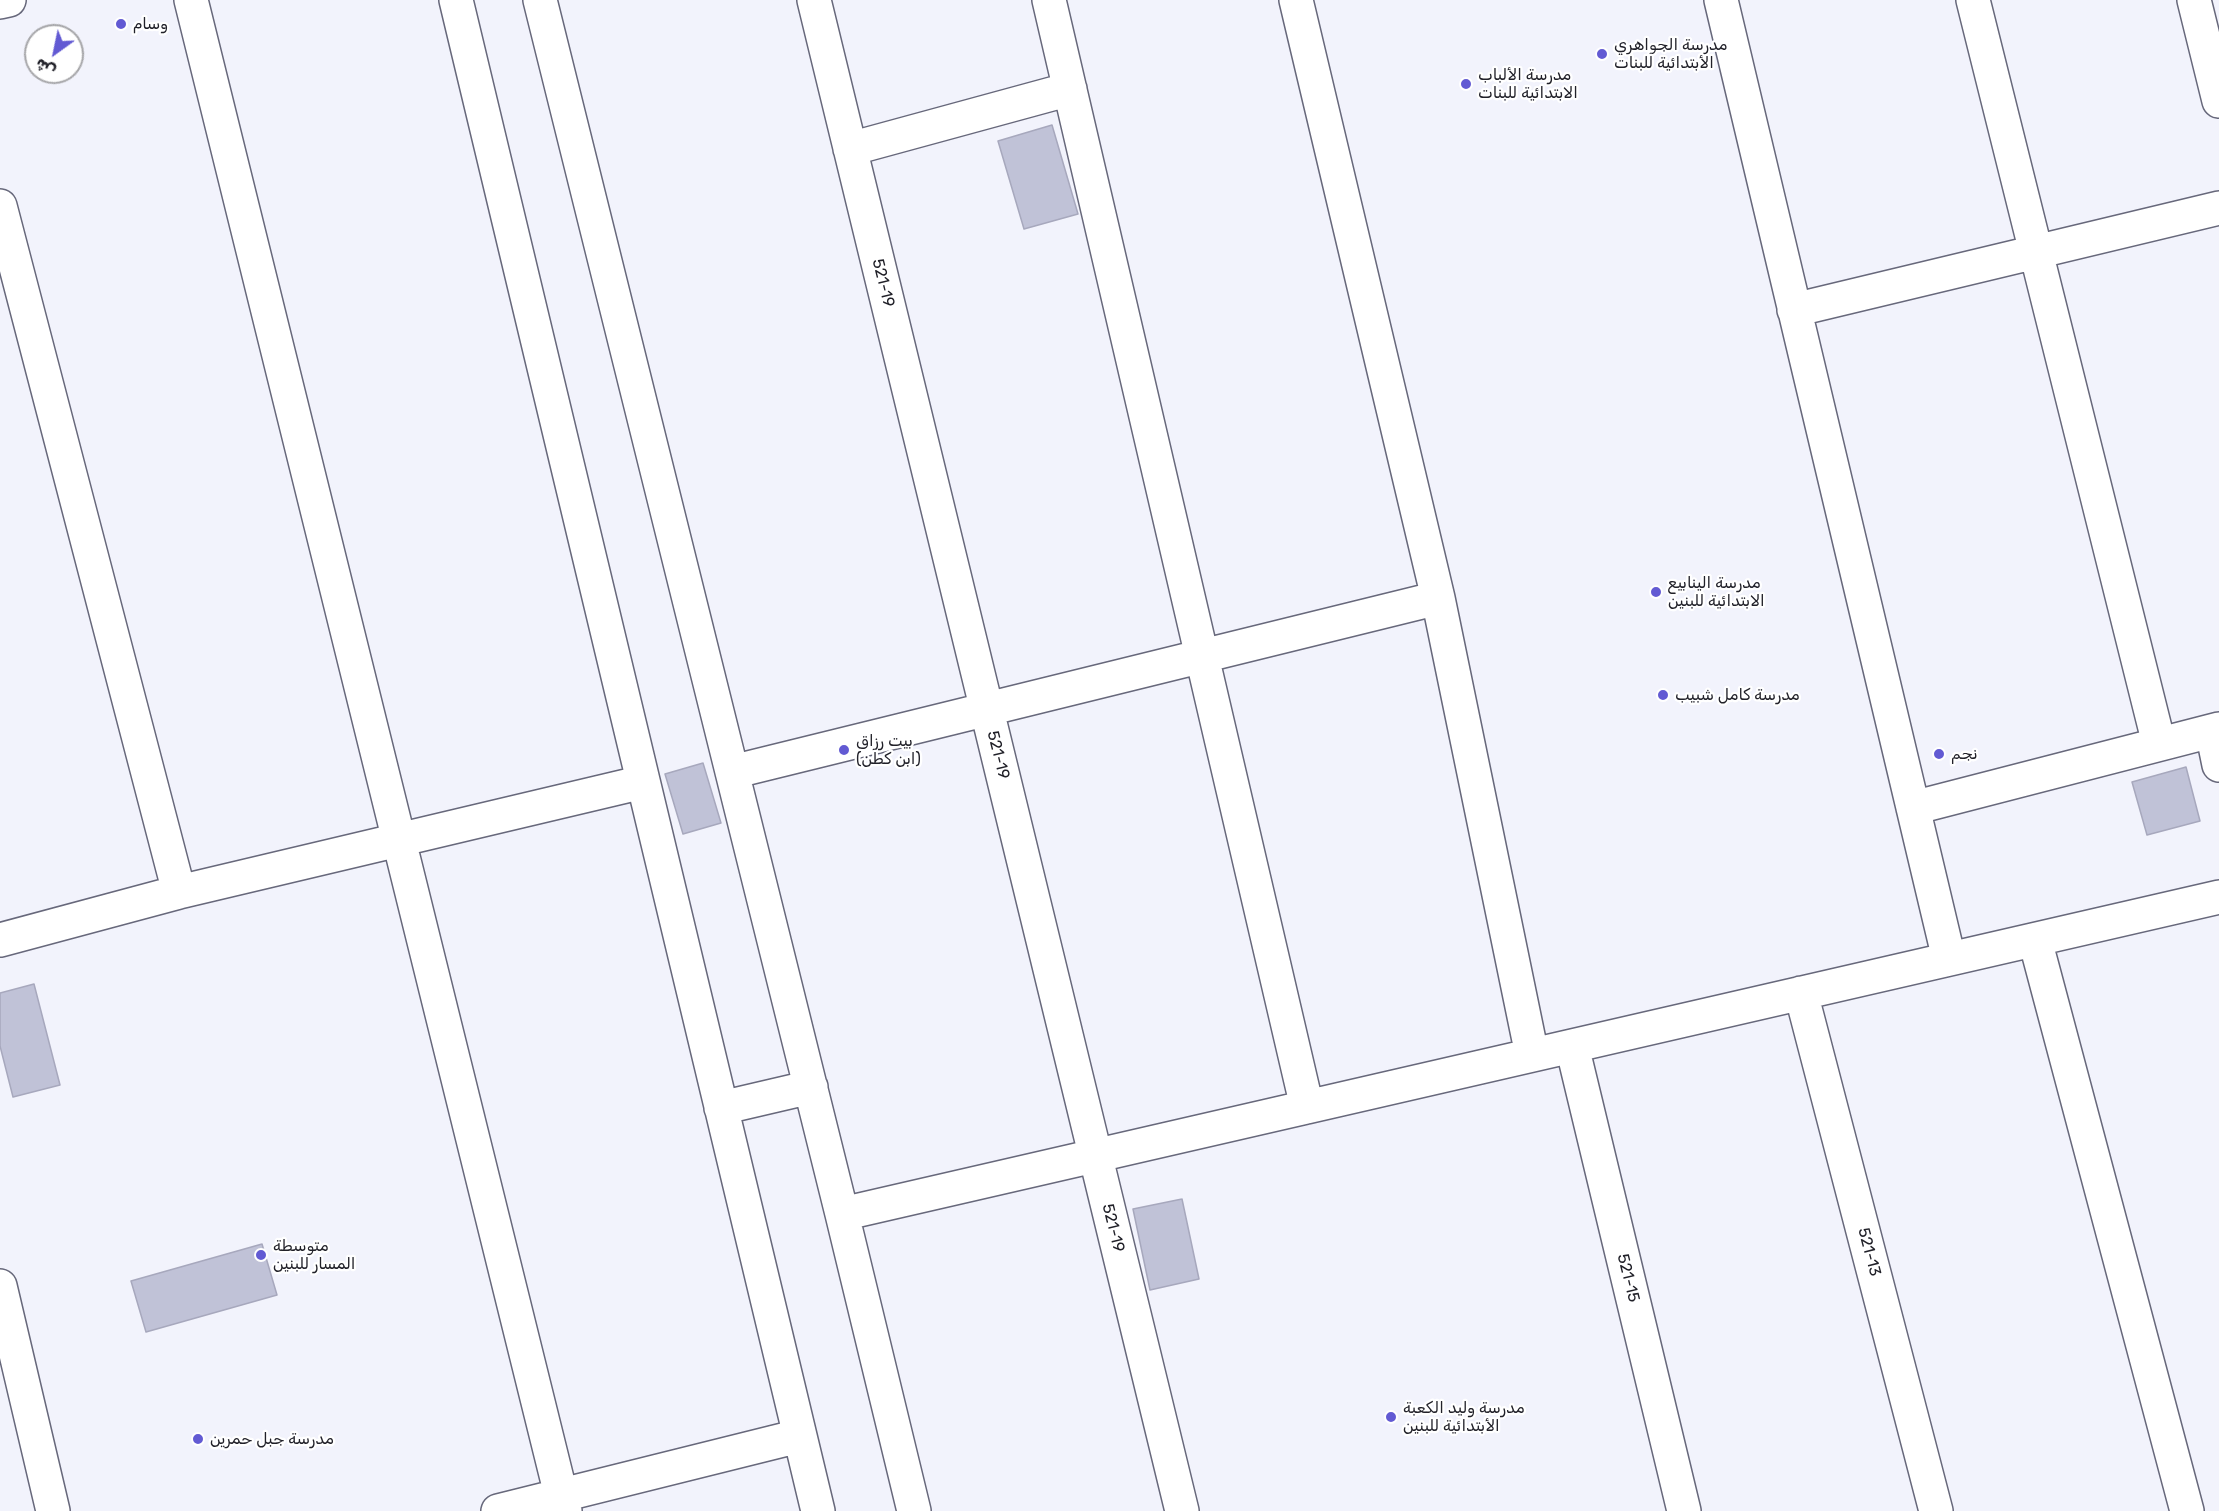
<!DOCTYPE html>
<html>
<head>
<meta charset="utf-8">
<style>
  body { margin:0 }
  #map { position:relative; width:2219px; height:1511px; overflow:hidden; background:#f2f3fc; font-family:Rubik,"Noto Naskh Arabic",sans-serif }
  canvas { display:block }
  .north { position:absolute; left:24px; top:24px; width:60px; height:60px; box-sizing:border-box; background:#fff; border:2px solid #a6a6a9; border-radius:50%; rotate:213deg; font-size:16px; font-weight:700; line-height:24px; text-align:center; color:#212129 }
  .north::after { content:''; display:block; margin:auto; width:21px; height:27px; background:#625ad3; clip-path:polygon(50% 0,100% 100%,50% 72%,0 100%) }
</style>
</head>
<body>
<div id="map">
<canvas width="2219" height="1511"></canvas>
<div class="north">ش</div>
</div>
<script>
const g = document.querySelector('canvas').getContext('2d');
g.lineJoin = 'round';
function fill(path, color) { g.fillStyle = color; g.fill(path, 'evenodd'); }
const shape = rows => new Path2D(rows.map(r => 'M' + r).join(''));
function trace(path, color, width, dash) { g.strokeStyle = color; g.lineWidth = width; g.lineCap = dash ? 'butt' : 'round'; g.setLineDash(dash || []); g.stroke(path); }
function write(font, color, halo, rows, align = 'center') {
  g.font = font + ' Rubik,"Noto Naskh Arabic",sans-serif'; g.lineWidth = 4.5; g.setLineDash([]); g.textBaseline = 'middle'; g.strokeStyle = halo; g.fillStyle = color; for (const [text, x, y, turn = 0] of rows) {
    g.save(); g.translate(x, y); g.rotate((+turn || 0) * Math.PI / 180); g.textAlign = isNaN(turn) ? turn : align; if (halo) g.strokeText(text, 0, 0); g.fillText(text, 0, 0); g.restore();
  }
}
const building = shape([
  [1052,125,1078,214,1024,229,998,141,1052,125],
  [703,763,721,823,683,834,665,774,703,763],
  [2186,767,2200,821,2147,835,2132,782,2186,767],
  [34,984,60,1085,13,1097,0,1046,0,993,34,984],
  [1182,1199,1199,1279,1150,1290,1133,1209,1182,1199],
  [262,1244,277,1295,146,1332,131,1281,262,1244]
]);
fill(building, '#c0c2d7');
trace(building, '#a7a8bd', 1.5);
const minor = shape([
  [191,0,565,1511],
  [456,0,818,1511],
  [540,0,842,1214,914,1511],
  [814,0,1182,1511],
  [1049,0,1307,1107],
  [1296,0,1438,598,1532,1055],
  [1721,0,1949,959],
  [1973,0,2159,744],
  [2194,0,2219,101],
  [0,2,9,0],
  [850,149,1070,89],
  [0,206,179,892],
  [1794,310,2219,208],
  [2212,731,2219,765],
  [732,772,1438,598],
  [1913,808,2219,729],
  [0,940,179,892,643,782],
  [2035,940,2187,1511],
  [1801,993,1936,1511],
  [1572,1046,1684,1511],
  [721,1108,811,1087],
  [842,1214,2219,897],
  [0,1286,53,1511],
  [498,1511,799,1436]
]);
trace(minor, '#67687b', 36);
trace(minor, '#fff', 33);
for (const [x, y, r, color] of [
  [121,24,6,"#625ad3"],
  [1602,54,6,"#625ad3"],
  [1466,84,6,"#625ad3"],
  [1656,592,6,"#625ad3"],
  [1663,695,6,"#625ad3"],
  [844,750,6,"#625ad3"],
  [1939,754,6,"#625ad3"],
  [261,1255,6,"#625ad3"],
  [1391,1417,6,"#625ad3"],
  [198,1439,6,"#625ad3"]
]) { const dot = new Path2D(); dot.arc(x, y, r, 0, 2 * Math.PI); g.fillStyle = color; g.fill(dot); trace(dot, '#fff', 2); }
write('16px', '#212129', '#fff', [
  ["وسام",133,24],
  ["مدرسة الجواهري",1614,45],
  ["الأبتدائية للبنات",1614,63],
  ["مدرسة الألباب",1478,75],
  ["الابتدائية للبنات",1478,93],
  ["مدرسة الينابيع",1668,583],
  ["الابتدائية للبنين",1668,601],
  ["مدرسة كامل شبيب",1675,695],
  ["بيت رزاق",856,741],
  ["(ابن كطن)",856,759],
  ["نجم",1951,754],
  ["متوسطة",273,1246],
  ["المسار للبنين",273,1264],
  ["مدرسة وليد الكعبة",1403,1408],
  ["الأبتدائية للبنين",1403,1426],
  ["مدرسة جبل حمرين",210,1439]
], 'left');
write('16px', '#212129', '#fff', [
  ["521-19",883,283,76],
  ["521-19",998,755,76],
  ["521-19",1113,1228,76],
  ["521-13",1869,1252,75],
  ["521-15",1628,1278,76]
]);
</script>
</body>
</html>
